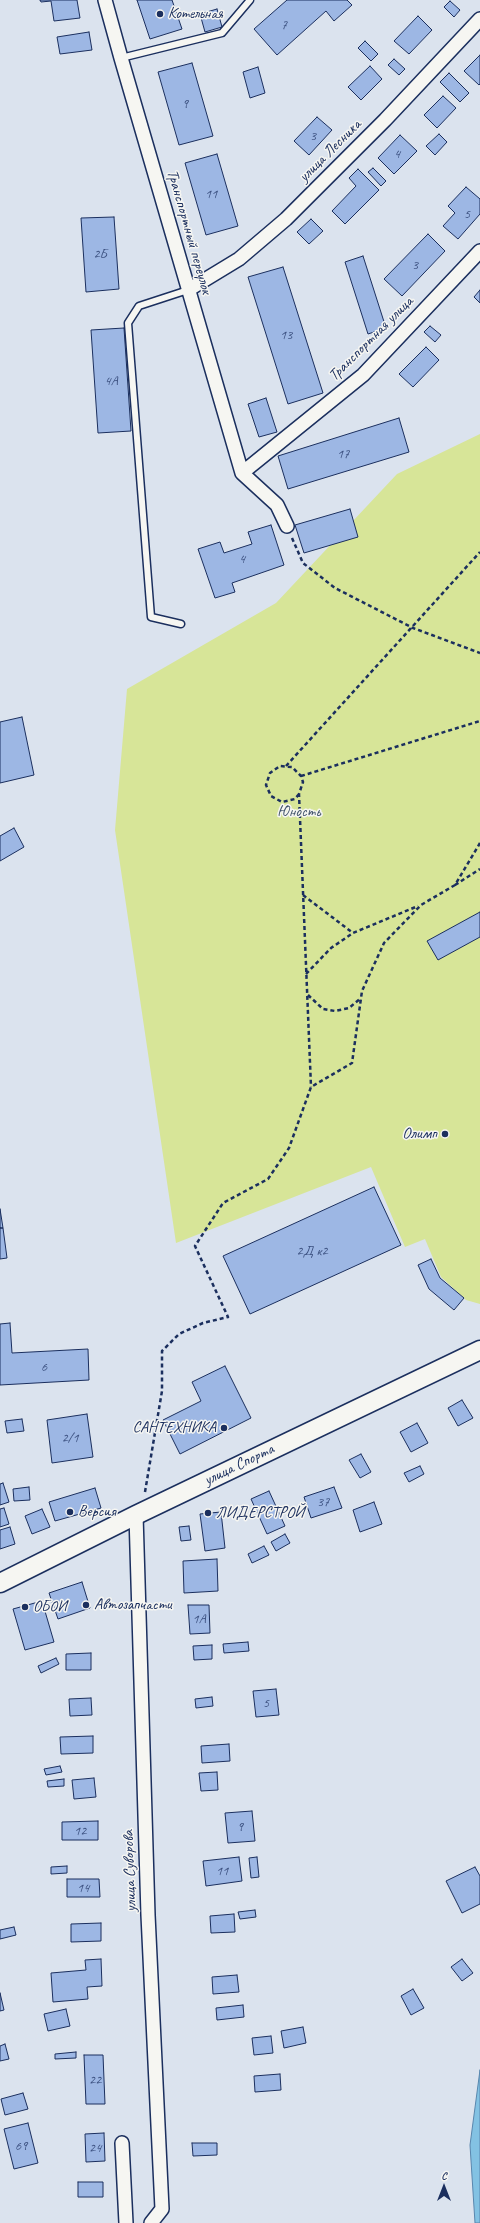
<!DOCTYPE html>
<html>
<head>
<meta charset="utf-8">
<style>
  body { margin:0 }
  #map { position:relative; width:480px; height:2223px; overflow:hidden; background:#dbe3ee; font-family:Caveat,sans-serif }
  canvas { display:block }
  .north { position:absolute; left:424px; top:2167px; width:40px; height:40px; -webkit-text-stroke:3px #f6f6f2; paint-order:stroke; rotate:0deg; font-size:11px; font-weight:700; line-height:16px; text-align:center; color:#1b2f5e }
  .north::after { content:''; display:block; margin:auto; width:14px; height:18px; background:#1b2f5e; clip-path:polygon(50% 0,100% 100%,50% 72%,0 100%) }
</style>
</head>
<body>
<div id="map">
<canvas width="480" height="2223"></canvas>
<div class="north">С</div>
</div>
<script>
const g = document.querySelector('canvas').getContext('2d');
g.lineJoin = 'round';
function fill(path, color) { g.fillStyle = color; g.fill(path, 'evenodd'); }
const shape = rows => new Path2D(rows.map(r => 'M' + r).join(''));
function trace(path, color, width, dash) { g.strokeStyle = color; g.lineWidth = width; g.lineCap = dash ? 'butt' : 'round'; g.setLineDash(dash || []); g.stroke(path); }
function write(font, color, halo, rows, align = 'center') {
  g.font = font + ' Caveat,sans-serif'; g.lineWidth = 3; g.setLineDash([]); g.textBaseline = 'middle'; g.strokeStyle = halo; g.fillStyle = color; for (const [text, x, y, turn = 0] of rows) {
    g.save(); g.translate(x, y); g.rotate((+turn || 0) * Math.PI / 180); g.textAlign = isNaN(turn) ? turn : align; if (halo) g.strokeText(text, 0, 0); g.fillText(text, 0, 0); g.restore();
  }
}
fill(shape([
  [480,434,480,1304,466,1300,441,1277,425,1239,405,1247,371,1167,176,1243,115,830,127,689,276,603,397,474]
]), '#d7e598');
const water = shape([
  [480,2070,480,2223,475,2223,470,2145,480,2070]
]);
fill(water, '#83c2e3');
trace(water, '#5987ae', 1);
const building = shape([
  [40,0,77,0,80,18,54,21,51,1,41,2,40,0],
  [137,0,172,0,182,29,150,39,137,0],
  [287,0,347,0,352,5,334,21,326,11,277,55,254,29,287,0],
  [450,1,460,10,454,17,444,7,450,1],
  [217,9,222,27,205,32,200,14,217,9],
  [418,16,432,30,409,54,394,41,418,16],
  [89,32,92,50,60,54,57,37,89,32],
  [365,41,378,54,371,61,358,48,365,41],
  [480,55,480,84,479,85,464,71,480,55],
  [394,59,405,69,399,75,388,65,394,59],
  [192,63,213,136,179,145,158,72,192,63],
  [370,66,382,79,361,100,348,87,370,66],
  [258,67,265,93,250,98,243,72,258,67],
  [449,73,469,93,460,102,440,82,449,73],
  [443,96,456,108,437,128,424,115,443,96],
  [317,117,332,130,309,155,294,141,317,117],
  [439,134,447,142,435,155,426,146,439,134],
  [400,135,417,151,394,174,378,158,400,135],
  [217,154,238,226,206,235,185,163,217,154],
  [373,168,386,181,381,186,368,172,373,168],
  [358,169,379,190,345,224,332,211,356,186,349,178,358,169],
  [466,187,480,199,480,214,458,239,443,226,455,213,448,206,466,187],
  [114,217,119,289,86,292,81,218,114,217],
  [311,219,323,231,309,244,297,232,311,219],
  [428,234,445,251,402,296,384,279,428,234],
  [363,256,386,328,368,334,345,262,363,256],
  [283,267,323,393,288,404,248,277,283,267],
  [480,290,480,303,474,297,480,290],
  [430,326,441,335,435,342,424,332,430,326],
  [124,328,131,431,98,433,91,330,124,328],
  [426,347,439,360,413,387,399,374,426,347],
  [266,398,277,432,259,437,248,404,266,398],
  [399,418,409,452,288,489,278,456,399,418],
  [350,509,358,537,304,553,295,525,350,509],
  [271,525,284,565,232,583,235,592,215,598,198,549,220,542,224,553,252,544,248,532,271,525],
  [22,717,34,775,0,783,0,722,22,717],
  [14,828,24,847,0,861,0,836,14,828],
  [480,912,480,937,438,960,427,941,480,912],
  [374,1187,401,1245,250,1314,223,1256,374,1187],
  [0,1209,3,1228,0,1228,0,1209],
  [0,1228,3,1228,7,1258,0,1259,0,1228],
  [431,1259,440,1278,464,1298,454,1310,429,1289,418,1265,431,1259],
  [10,1323,12,1353,88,1349,89,1380,0,1385,0,1324,10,1323],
  [225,1366,251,1418,180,1454,163,1420,201,1401,192,1382,225,1366],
  [462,1400,473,1418,458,1426,448,1408,462,1400],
  [87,1414,93,1457,52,1463,47,1420,87,1414],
  [22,1419,24,1431,7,1433,5,1421,22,1419],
  [417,1423,428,1443,411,1452,400,1432,417,1423],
  [361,1454,371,1472,360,1478,349,1460,361,1454],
  [420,1466,424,1474,409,1482,404,1473,420,1466],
  [3,1483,9,1502,0,1505,0,1484,3,1483],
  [29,1487,30,1500,14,1501,13,1489,29,1487],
  [334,1487,342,1508,311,1518,304,1497,334,1487],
  [95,1488,101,1508,55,1521,49,1502,95,1488],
  [269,1491,285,1526,267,1534,251,1499,269,1491],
  [374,1502,382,1524,360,1532,353,1510,374,1502],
  [4,1508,9,1524,0,1527,0,1509,4,1508],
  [42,1509,50,1527,32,1534,25,1516,42,1509],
  [221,1512,225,1548,205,1551,200,1514,221,1512],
  [189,1526,191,1540,181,1541,179,1527,189,1526],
  [10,1527,15,1544,0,1549,0,1530,10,1527],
  [285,1534,290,1543,276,1551,271,1542,285,1534],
  [264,1546,269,1555,252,1563,248,1554,264,1546],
  [217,1559,218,1591,184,1593,183,1561,217,1559],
  [82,1582,90,1608,58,1619,49,1593,82,1582],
  [42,1601,54,1642,25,1650,13,1609,42,1601],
  [188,1605,209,1605,210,1633,190,1634,188,1605],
  [248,1642,249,1651,224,1653,223,1644,248,1642],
  [212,1645,212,1659,194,1660,193,1646,212,1645],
  [91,1653,91,1670,66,1670,66,1654,91,1653],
  [56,1658,59,1664,41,1673,38,1666,56,1658],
  [276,1689,279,1715,256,1717,253,1691,276,1689],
  [212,1697,213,1706,196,1708,195,1699,212,1697],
  [91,1698,92,1715,70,1716,69,1699,91,1698],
  [93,1736,93,1753,61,1754,60,1737,93,1736],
  [229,1744,230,1761,202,1763,201,1746,229,1744],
  [60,1766,62,1772,46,1775,44,1769,60,1766],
  [217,1772,218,1790,201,1791,199,1773,217,1772],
  [94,1778,96,1797,74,1799,72,1780,94,1778],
  [64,1779,64,1786,48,1787,47,1781,64,1779],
  [252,1811,255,1841,228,1843,225,1813,252,1811],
  [98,1821,98,1840,62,1840,62,1822,98,1821],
  [239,1857,242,1881,206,1886,203,1861,239,1857],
  [257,1857,259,1877,251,1878,249,1858,257,1857],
  [67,1866,67,1873,51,1874,51,1867,67,1866],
  [475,1867,480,1876,480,1904,462,1913,446,1881,475,1867],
  [67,1879,99,1879,100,1897,67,1897,67,1879],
  [255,1910,256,1917,240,1919,238,1912,255,1910],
  [234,1914,235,1932,211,1933,210,1916,234,1914],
  [101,1923,101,1941,71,1942,71,1924,101,1923],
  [14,1927,16,1935,0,1939,0,1930,14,1927],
  [101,1959,102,1986,87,1987,88,1999,53,2002,51,1973,86,1970,85,1960,101,1959],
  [462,1959,473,1973,462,1981,451,1967,462,1959],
  [237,1975,239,1992,213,1994,212,1977,237,1975],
  [413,1989,424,2008,411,2015,401,1996,413,1989],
  [0,1993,4,2010,0,2011,0,1993],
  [243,2005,244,2017,217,2020,216,2008,243,2005],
  [66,2009,70,2026,48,2031,44,2014,66,2009],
  [303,2027,306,2043,284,2048,281,2031,303,2027],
  [271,2036,273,2053,254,2055,252,2038,271,2036],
  [5,2044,9,2059,0,2061,0,2046,5,2044],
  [76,2052,76,2058,55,2059,55,2054,76,2052],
  [84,2055,103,2055,105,2104,86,2104,84,2055],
  [280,2074,281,2090,255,2092,254,2076,280,2074],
  [23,2093,28,2109,5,2115,1,2099,23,2093],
  [28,2123,38,2163,14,2169,4,2129,28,2123],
  [104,2133,105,2161,86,2162,85,2134,104,2133],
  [192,2143,217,2143,217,2155,193,2156,192,2143],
  [78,2182,103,2182,103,2197,78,2197,78,2182]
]);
fill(building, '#9db7e4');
trace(building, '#1b2f5e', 1);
const lane = shape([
  [121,58,222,33,250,0],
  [181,624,151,617,128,323,139,306,188,290]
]);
const street = shape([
  [105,0,121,58,242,473],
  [188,290,239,259,286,219,385,120,480,19],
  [242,473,363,375,480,251],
  [242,473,277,505,287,526],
  [136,1515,148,1915,162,2209,151,2223],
  [122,2143,126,2223]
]);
const secondary = shape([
  [0,1583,136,1515,480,1350]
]);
trace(lane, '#1b2f5e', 9);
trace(street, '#1b2f5e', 16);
trace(secondary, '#1b2f5e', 21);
trace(shape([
  [292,538,303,563,335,588,413,628,480,653],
  [286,766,480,552],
  [301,776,480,721],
  [299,794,295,799,282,802,271,796,266,785,270,773,280,766,292,767,301,776,303,782,299,794,311,1087],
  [455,885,480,869],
  [303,895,353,933,418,906],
  [306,974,331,948,353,933],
  [308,995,323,1009,335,1011,349,1008,361,998],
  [145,1492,162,1391,162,1351,179,1334,203,1323,228,1317,195,1246,223,1203,268,1179,289,1148,311,1087,352,1063,362,991,384,943,421,905,455,885,480,843]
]), '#1b2f5e', 2.5, [4, 3]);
trace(lane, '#f6f6f2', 6);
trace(street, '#f6f6f2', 13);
trace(secondary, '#f6f6f2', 18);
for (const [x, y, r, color] of [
  [160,14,4,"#1b2f5e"],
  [445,1134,4,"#1b2f5e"],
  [224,1428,4,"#1b2f5e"],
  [70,1512,4,"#1b2f5e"],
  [208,1513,4,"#1b2f5e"],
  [86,1605,4,"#1b2f5e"],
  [25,1607,4,"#1b2f5e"]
]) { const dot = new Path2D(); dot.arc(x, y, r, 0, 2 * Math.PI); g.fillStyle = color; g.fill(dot); trace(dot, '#f6f6f2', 1.5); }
write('14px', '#3c5180', null, [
  ["7",284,25],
  ["9",185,104],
  ["3",313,136],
  ["4",397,154],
  ["11",211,194],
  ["5",467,214],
  ["2Б",100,254],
  ["3",415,265],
  ["13",286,335],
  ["4А",111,381],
  ["17",343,454],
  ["4",242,559],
  ["2Д к2",312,1251],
  ["6",44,1367],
  ["2/1",70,1438],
  ["37",323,1502],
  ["1А",199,1619],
  ["5",266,1703],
  ["9",240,1827],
  ["12",80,1831],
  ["11",222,1871],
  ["14",83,1888],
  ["22",95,2080],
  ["69",21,2146],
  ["24",95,2148]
]);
write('16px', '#1b2f5e', '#f6f6f2', [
  ["Котельная",168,14],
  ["Олимп",437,1134,"right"],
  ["САНТЕХНИКА",216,1428,"right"],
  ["Версия",78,1512],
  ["ЛИДЕРСТРОЙ",216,1513],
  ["Автозапчасти",94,1605],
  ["ОБОИ",33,1607]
], 'left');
write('16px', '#1b2f5e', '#f6f6f2', [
  ["улица Лесника",330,151,-45],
  ["Транспортный переулок",189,232,74],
  ["Транспортная улица",371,339,-45],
  ["улица Спорта",239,1465,-26],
  ["улица Суворова",130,1871,-92]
]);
write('16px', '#41536a', '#f6f6f2', [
  ["Юность",299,812]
]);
</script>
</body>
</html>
